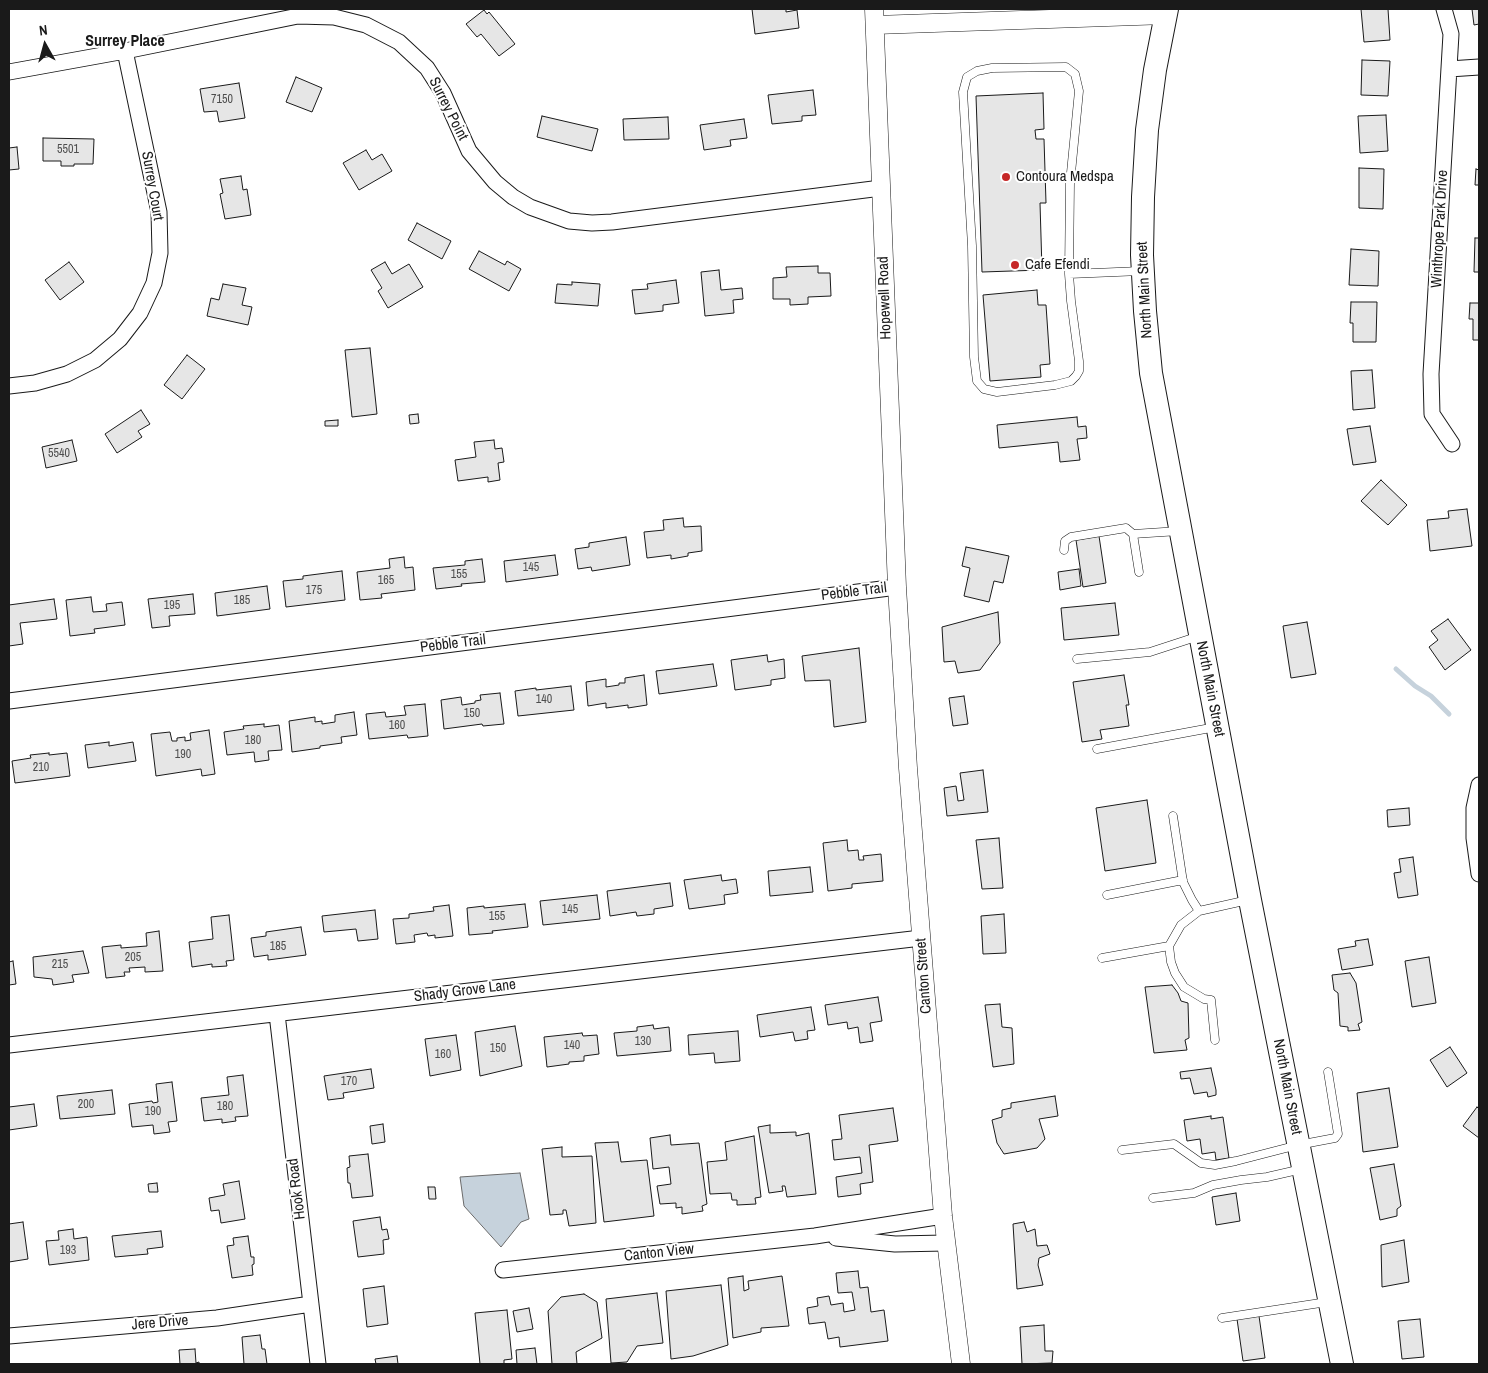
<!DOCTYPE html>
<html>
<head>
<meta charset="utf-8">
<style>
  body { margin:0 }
  #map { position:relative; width:1488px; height:1373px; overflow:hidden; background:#fff; font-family:"Archivo Narrow",sans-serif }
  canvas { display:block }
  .frame { position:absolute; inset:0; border:10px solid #1a1a1a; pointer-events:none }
  .north { position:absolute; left:20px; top:20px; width:50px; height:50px; -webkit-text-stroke:4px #fff; paint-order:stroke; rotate:353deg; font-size:14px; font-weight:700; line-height:20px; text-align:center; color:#1a1a1a }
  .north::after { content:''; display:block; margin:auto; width:18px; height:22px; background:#1a1a1a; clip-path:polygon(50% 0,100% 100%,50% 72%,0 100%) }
</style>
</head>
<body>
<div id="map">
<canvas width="1488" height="1373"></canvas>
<div class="frame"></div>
<div class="north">N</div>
</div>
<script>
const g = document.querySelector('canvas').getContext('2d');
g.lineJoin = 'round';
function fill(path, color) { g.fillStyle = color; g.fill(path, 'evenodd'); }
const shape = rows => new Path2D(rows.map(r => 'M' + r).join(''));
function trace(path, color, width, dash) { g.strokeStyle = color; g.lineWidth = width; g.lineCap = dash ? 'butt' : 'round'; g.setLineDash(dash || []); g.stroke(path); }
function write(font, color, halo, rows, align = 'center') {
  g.font = font + ' "Archivo Narrow",sans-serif'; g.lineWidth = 4; g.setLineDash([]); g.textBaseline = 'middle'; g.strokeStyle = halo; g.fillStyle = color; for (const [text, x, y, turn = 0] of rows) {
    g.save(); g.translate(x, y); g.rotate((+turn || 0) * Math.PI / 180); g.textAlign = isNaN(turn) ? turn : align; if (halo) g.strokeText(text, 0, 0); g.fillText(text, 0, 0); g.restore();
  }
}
const water = shape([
  [520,1173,529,1219,521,1222,501,1247,464,1206,460,1177,520,1173]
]);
fill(water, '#c6d2dc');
trace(water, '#6a6a6a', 1);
trace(shape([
  [1396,669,1415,686,1431,696,1449,714]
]), '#c6d2dc', 5);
const building = shape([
  [752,9,786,9,786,12,797,10,799,28,755,34,752,9],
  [1361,9,1388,9,1390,40,1364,42,1361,9],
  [1472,9,1479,9,1479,24,1474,25,1472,9],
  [484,10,487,14,489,12,515,44,499,56,481,34,477,37,466,24,484,10],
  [1362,60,1390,61,1388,96,1361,95,1362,60],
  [296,77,322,88,312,112,286,102,296,77],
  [239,83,245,118,219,122,217,111,204,112,200,89,239,83],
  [813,90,816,115,802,116,802,121,772,124,768,95,813,90],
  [1043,93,1044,129,1035,130,1036,139,1044,139,1046,203,1040,203,1042,270,982,272,976,96,1043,93],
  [1386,115,1388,151,1360,153,1358,116,1386,115],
  [542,116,598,129,592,151,537,137,542,116],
  [668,117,669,139,624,140,623,119,668,117],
  [744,119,747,138,730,140,731,146,704,150,700,125,744,119],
  [43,138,94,139,93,164,74,164,74,166,61,166,61,161,43,161,43,138],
  [17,147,19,169,9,170,9,148,17,147],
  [366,150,372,160,382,154,392,171,359,190,343,163,366,150],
  [1359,168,1384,169,1383,209,1359,208,1359,168],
  [1476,169,1479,170,1479,185,1475,185,1476,169],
  [241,176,243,190,247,189,251,215,225,219,220,194,223,193,220,179,241,176],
  [417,223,451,241,442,259,408,240,417,223],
  [1475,238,1479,238,1479,272,1474,272,1475,238],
  [1351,249,1379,251,1378,286,1349,285,1351,249],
  [479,251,505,265,507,261,521,269,509,291,469,269,479,251],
  [69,262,84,282,60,300,45,280,69,262],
  [385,262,392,274,409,264,423,287,388,308,378,291,382,288,371,270,385,262],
  [818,266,818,273,830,273,831,296,808,297,808,304,790,305,790,299,773,299,773,278,787,277,786,267,818,266],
  [719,270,721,290,742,288,743,299,733,300,734,313,705,316,701,272,719,270],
  [676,280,679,303,663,305,663,311,635,314,632,290,648,289,647,284,676,280],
  [572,282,600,284,598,306,555,303,557,284,572,285,572,282],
  [223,284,246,288,242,305,252,307,248,325,207,316,211,298,219,300,223,284],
  [1037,290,1038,305,1046,305,1050,364,1040,365,1041,377,990,381,983,295,1037,290],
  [1351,302,1377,302,1376,342,1353,342,1353,323,1350,323,1351,302],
  [1470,303,1479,303,1479,340,1473,340,1473,319,1469,319,1470,303],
  [370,348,377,414,352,417,345,350,370,348],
  [187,355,205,369,182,399,164,385,187,355],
  [1372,370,1375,408,1353,410,1351,371,1372,370],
  [141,410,150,424,138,431,142,437,117,453,105,434,141,410],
  [418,414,419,423,410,424,409,415,418,414],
  [1077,417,1078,427,1086,426,1087,438,1077,439,1080,460,1060,462,1058,442,999,448,997,425,1077,417],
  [338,420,338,426,325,426,325,421,338,420],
  [1370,426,1376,462,1353,465,1347,429,1370,426],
  [72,440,77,461,46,468,42,447,72,440],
  [494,440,495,449,502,448,504,462,498,463,500,480,488,482,488,477,458,481,455,460,476,457,474,442,494,440],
  [1381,480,1407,505,1388,525,1361,501,1381,480],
  [1467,509,1472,546,1430,551,1427,520,1449,518,1448,511,1467,509],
  [683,518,684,527,701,526,702,551,688,553,688,556,671,559,671,555,647,558,644,532,664,530,663,520,683,518],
  [1099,536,1106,583,1083,587,1076,540,1099,536],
  [626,537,630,565,592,571,591,567,578,569,575,549,589,547,589,543,626,537],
  [966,547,1009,556,1003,583,994,581,989,602,964,596,970,568,962,566,966,547],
  [555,555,558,575,506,582,504,561,555,555],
  [404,557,405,568,413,567,415,590,381,594,382,598,360,600,357,572,390,568,389,559,404,557],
  [482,559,485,582,461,584,462,586,436,589,433,568,465,565,465,561,482,559],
  [1079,569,1081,586,1060,590,1058,572,1079,569],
  [342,571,345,600,286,607,283,581,303,579,303,576,342,571],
  [267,586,270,609,217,616,215,593,267,586],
  [193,594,195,614,169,616,170,626,152,628,148,599,193,594],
  [91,597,93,612,107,611,106,604,122,602,125,625,94,629,95,633,70,636,66,600,91,597],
  [54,599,57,619,20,623,23,644,9,646,9,605,54,599],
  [1115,603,1119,635,1064,640,1061,608,1115,603],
  [998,612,1000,643,980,670,958,673,955,661,944,662,942,627,998,612],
  [1448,619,1471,650,1445,670,1429,647,1438,640,1431,631,1448,619],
  [1307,622,1316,674,1291,678,1283,626,1307,622],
  [859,648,866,722,834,727,830,680,805,681,802,656,859,648],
  [767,655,768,662,784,659,785,678,771,680,771,685,735,690,731,660,767,655],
  [713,664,717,686,659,694,656,671,713,664],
  [644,675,647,705,628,708,628,705,606,708,606,703,588,706,586,682,606,679,606,687,619,685,619,683,625,683,625,678,644,675],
  [1124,675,1129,705,1126,705,1129,726,1100,730,1102,739,1082,742,1073,682,1124,675],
  [571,686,574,710,518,716,515,691,536,688,536,690,571,686],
  [500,693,504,724,483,726,482,724,444,729,441,700,461,697,462,705,475,703,475,701,481,700,480,695,500,693],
  [964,696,968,724,953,726,949,698,964,696],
  [425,704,428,736,408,738,407,735,369,739,366,714,385,712,386,717,406,715,404,706,425,704],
  [354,712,357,735,341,737,342,743,320,746,320,748,292,752,289,721,315,717,315,722,322,721,322,724,335,722,335,715,354,712],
  [264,724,264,727,279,725,282,750,268,751,269,760,255,762,254,752,227,755,224,732,244,729,243,726,264,724],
  [209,730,215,774,202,776,201,769,156,776,151,734,170,732,172,741,177,741,177,738,185,737,185,741,191,740,190,733,209,730],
  [109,742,109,746,133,742,136,761,88,768,85,745,109,742],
  [49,753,49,755,67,753,70,776,15,783,12,761,31,758,30,755,49,753],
  [983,770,988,812,947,816,944,788,956,786,958,801,964,800,960,773,983,770],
  [1147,800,1156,863,1105,871,1096,808,1147,800],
  [1409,808,1410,825,1388,827,1387,810,1409,808],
  [999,838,1003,888,982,889,976,840,999,838],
  [847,840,848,851,858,850,859,860,864,860,863,856,881,854,883,881,852,884,852,888,828,891,823,843,847,840],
  [1413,857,1418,895,1398,898,1394,873,1401,872,1399,859,1413,857],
  [810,867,813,892,770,896,768,871,810,867],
  [721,875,722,881,736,879,738,893,724,895,725,904,689,909,684,880,721,875],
  [670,883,673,906,654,909,654,914,637,916,636,912,610,916,607,891,670,883],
  [597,895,600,919,543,925,540,901,597,895],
  [525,904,528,927,492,931,493,933,469,935,467,908,484,906,484,908,525,904],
  [449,905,453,936,435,938,435,935,428,936,427,933,414,935,415,942,396,944,393,919,409,918,409,914,434,911,433,907,449,905],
  [375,910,378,939,358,941,356,929,324,932,322,916,375,910],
  [1004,914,1006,953,983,954,981,916,1004,914],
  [229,915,234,960,226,961,227,966,212,967,212,964,192,967,189,942,213,939,211,917,229,915],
  [301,927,306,955,268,960,268,955,254,957,251,938,266,936,266,932,301,927],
  [159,931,163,971,145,972,145,967,129,968,130,972,124,972,125,976,106,978,102,947,121,945,121,948,147,946,146,933,159,931],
  [1368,939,1373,965,1342,970,1338,949,1356,946,1355,941,1368,939],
  [83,951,89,973,72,975,74,982,53,985,52,979,34,977,33,957,83,951],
  [1429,957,1436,1003,1412,1007,1405,961,1429,957],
  [13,961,16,984,9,985,9,962,13,961],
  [1350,973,1356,983,1362,1022,1358,1024,1360,1030,1348,1031,1348,1027,1340,1026,1338,993,1334,990,1332,975,1350,973],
  [1172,985,1178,993,1181,1001,1188,1003,1189,1038,1185,1040,1187,1050,1154,1053,1145,987,1172,985],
  [878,997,882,1021,870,1023,873,1041,860,1043,858,1027,848,1029,847,1022,828,1025,825,1005,878,997],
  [1000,1004,1002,1027,1012,1028,1014,1064,993,1067,985,1005,1000,1004],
  [811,1007,815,1030,807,1031,808,1039,795,1041,793,1032,760,1037,757,1015,811,1007],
  [653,1025,654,1029,669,1027,671,1051,617,1056,614,1033,637,1031,637,1027,653,1025],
  [515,1026,522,1066,480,1076,475,1032,515,1026],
  [738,1031,740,1061,715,1063,714,1053,689,1055,688,1035,738,1031],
  [582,1033,583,1036,597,1035,599,1054,584,1056,584,1061,569,1062,569,1064,547,1067,544,1037,582,1033],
  [456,1035,461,1070,430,1076,425,1039,456,1035],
  [1450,1047,1467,1073,1447,1087,1430,1060,1450,1047],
  [1211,1068,1216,1090,1216,1095,1208,1097,1207,1092,1194,1094,1190,1078,1181,1079,1180,1072,1211,1068],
  [371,1069,374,1088,343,1093,344,1098,328,1100,324,1076,371,1069],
  [243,1075,248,1116,235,1117,236,1121,222,1123,222,1119,204,1121,201,1098,229,1095,227,1077,243,1075],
  [172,1082,177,1121,168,1122,170,1132,154,1134,153,1125,132,1127,129,1104,152,1101,153,1103,158,1102,156,1084,172,1082],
  [1389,1088,1398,1147,1363,1152,1357,1093,1389,1088],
  [112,1090,115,1114,60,1119,57,1096,112,1090],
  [1055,1096,1058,1116,1039,1119,1045,1139,1037,1148,1004,1154,997,1143,992,1120,1002,1117,1002,1110,1011,1108,1011,1103,1055,1096],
  [34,1104,37,1126,9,1130,9,1107,34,1104],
  [1477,1107,1479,1109,1479,1138,1463,1126,1477,1107],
  [893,1108,898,1141,869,1145,873,1182,860,1184,861,1194,838,1197,836,1177,862,1173,860,1157,834,1160,832,1140,842,1139,839,1115,893,1108],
  [1211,1116,1211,1119,1223,1117,1229,1158,1216,1160,1215,1152,1202,1154,1200,1139,1187,1141,1184,1120,1211,1116],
  [383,1124,385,1142,372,1144,370,1126,383,1124],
  [770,1125,770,1133,796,1132,796,1136,809,1133,816,1194,787,1197,785,1186,782,1186,783,1191,769,1193,758,1127,770,1125],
  [670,1135,671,1145,699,1143,707,1204,702,1206,703,1211,682,1214,682,1207,676,1208,676,1203,660,1204,657,1186,671,1184,669,1167,653,1169,650,1138,670,1135],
  [754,1136,761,1197,755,1198,756,1204,737,1205,737,1200,732,1200,731,1193,710,1194,707,1162,727,1160,725,1142,754,1136],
  [618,1142,621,1162,647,1160,654,1216,604,1222,595,1143,618,1142],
  [562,1147,562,1157,592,1156,596,1223,569,1226,566,1210,563,1210,563,1214,550,1215,542,1149,562,1147],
  [368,1154,373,1196,352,1198,350,1183,348,1183,347,1168,350,1167,349,1156,368,1154],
  [1394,1164,1401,1206,1397,1209,1397,1216,1380,1220,1370,1168,1394,1164],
  [239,1181,245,1219,221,1223,219,1210,211,1211,209,1198,225,1195,223,1184,239,1181],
  [157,1183,158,1192,149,1192,148,1184,157,1183],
  [428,1187,435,1187,436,1199,429,1199,428,1187],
  [1236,1193,1240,1221,1216,1225,1212,1197,1236,1193],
  [380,1217,382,1230,387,1229,389,1239,383,1240,384,1254,358,1257,353,1221,380,1217],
  [23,1222,28,1259,9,1262,9,1224,23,1222],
  [1024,1222,1027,1232,1035,1229,1037,1246,1047,1245,1050,1254,1039,1258,1038,1265,1043,1285,1017,1289,1013,1224,1024,1222],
  [73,1229,74,1239,87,1237,89,1260,49,1265,46,1241,59,1240,58,1231,73,1229],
  [161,1231,163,1247,147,1249,148,1254,115,1257,112,1236,161,1231],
  [248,1236,251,1257,254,1257,254,1264,252,1265,253,1275,232,1278,227,1246,234,1245,233,1238,248,1236],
  [1404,1240,1409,1282,1382,1287,1381,1245,1404,1240],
  [858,1271,860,1288,868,1287,871,1312,884,1310,888,1341,840,1347,839,1337,828,1339,825,1322,809,1324,807,1308,818,1306,817,1298,829,1296,831,1305,843,1303,844,1312,855,1310,852,1292,838,1293,836,1273,858,1271],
  [743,1276,744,1291,749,1289,748,1281,782,1276,789,1326,761,1328,761,1332,733,1338,728,1278,743,1276],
  [721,1285,728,1345,693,1356,671,1359,666,1291,721,1285],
  [384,1286,388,1324,367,1327,363,1289,384,1286],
  [657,1293,663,1343,637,1346,627,1362,611,1363,606,1299,657,1293],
  [584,1294,597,1302,602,1338,576,1352,577,1364,552,1364,548,1311,561,1297,584,1294],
  [529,1308,533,1329,517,1332,513,1311,529,1308],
  [507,1310,512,1359,504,1360,504,1364,480,1364,475,1313,507,1310],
  [1259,1316,1265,1358,1243,1361,1237,1319,1259,1316],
  [1420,1319,1424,1357,1402,1359,1398,1321,1420,1319],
  [1044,1325,1045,1351,1053,1351,1052,1363,1022,1364,1020,1327,1044,1325],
  [260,1335,262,1349,265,1349,267,1364,244,1364,242,1337,260,1335],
  [535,1348,537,1364,517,1364,516,1350,535,1348],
  [195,1349,196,1363,199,1362,199,1364,180,1364,179,1350,195,1349],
  [397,1356,398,1364,376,1364,375,1359,397,1356]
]);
fill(building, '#e6e6e6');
trace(building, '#1a1a1a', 1);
const service = shape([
  [1069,274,1070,183,1079,91,1075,74,1066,67,992,68,977,71,967,77,963,92,972,246,974,357,977,381,984,389,997,392,1055,385,1071,381,1076,376,1079,371,1079,361,1071,301,1069,274,1141,271],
  [1133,534,1179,531],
  [1064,550,1065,541,1071,537,1126,528,1133,534,1139,572],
  [1077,659,1150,652,1199,636],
  [1097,749,1216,727],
  [1173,816,1183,882,1192,900,1199,911],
  [1107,895,1183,880],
  [1102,958,1169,946],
  [1215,1040,1211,1000,1204,999,1184,987,1175,973,1171,962,1169,946,1181,925,1199,911,1248,900],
  [1122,1150,1174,1144,1201,1163,1215,1165,1236,1161,1298,1145,1335,1138,1338,1134,1328,1072],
  [1153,1198,1194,1193,1213,1185,1241,1180,1267,1177,1302,1169],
  [1222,1318,1327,1302]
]);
const minor = shape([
  [1444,9,1451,34,1431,374,1432,414,1452,444],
  [1449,69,1479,67],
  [9,72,125,51,298,16,334,17,366,25,399,42,427,68,443,93,469,151,495,182,513,197,530,207,569,221,592,223,612,222,881,188],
  [9,386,35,383,67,374,95,360,120,339,140,313,154,283,160,253,159,212,125,51],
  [9,701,897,587],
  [1479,785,1474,808,1474,838,1479,874],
  [277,1014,318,1364],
  [9,1045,921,938],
  [836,1238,895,1244,946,1243],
  [503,1270,815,1236,943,1216],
  [9,1336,217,1318,311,1304]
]);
const tertiary = shape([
  [874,9,897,587,908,768,943,1216,961,1364],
  [875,25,1166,15]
]);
const primary = shape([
  [1167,9,1155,70,1147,130,1143,197,1142,255,1145,311,1151,373,1250,900,1342,1364]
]);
trace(service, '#1a1a1a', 9);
trace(minor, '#1a1a1a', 17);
trace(tertiary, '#1a1a1a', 19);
trace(primary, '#1a1a1a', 24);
trace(service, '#fff', 8);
trace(minor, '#fff', 15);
trace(tertiary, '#fff', 18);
trace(primary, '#fff', 22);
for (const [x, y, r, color] of [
  [1006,177,5,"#c62828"],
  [1015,265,5,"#c62828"]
]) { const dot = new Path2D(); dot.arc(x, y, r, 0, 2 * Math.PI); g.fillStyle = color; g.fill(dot); trace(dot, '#fff', 2); }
write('12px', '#4d4d4d', null, [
  ["7150",222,100],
  ["5501",68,150],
  ["5540",59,454],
  ["145",531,568],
  ["155",459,575],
  ["165",386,581],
  ["175",314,591],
  ["185",242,601],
  ["195",172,606],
  ["140",544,700],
  ["150",472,714],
  ["160",397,726],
  ["180",253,741],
  ["190",183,755],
  ["210",41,768],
  ["145",570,910],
  ["155",497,917],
  ["185",278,947],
  ["205",133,958],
  ["215",60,965],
  ["130",643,1042],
  ["140",572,1046],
  ["150",498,1049],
  ["160",443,1055],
  ["170",349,1082],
  ["200",86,1105],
  ["180",225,1107],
  ["190",153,1112],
  ["193",68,1251]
]);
write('15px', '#1a1a1a', '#fff', [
  ["Surrey Point",448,109,63],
  ["Surrey Court",152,186,80],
  ["Winthrope Park Drive",1440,229,-87],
  ["North Main Street",1145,290,-93],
  ["Hopewell Road",885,298,-92],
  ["Pebble Trail",854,592,-7],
  ["Pebble Trail",453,644,-7],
  ["North Main Street",1210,689,79],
  ["Canton Street",924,976,-94],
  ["Shady Grove Lane",465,991,-7],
  ["North Main Street",1287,1087,79],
  ["Hook Road",297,1189,-97],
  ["Canton View",659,1253,-6],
  ["Jere Drive",160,1323,-5]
]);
write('15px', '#1a1a1a', '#fff', [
  ["Contoura Medspa",1016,177],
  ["Cafe Efendi",1025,265]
], 'left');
write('bold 16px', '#1a1a1a', '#fff', [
  ["Surrey Place",125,42]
]);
</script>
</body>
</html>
